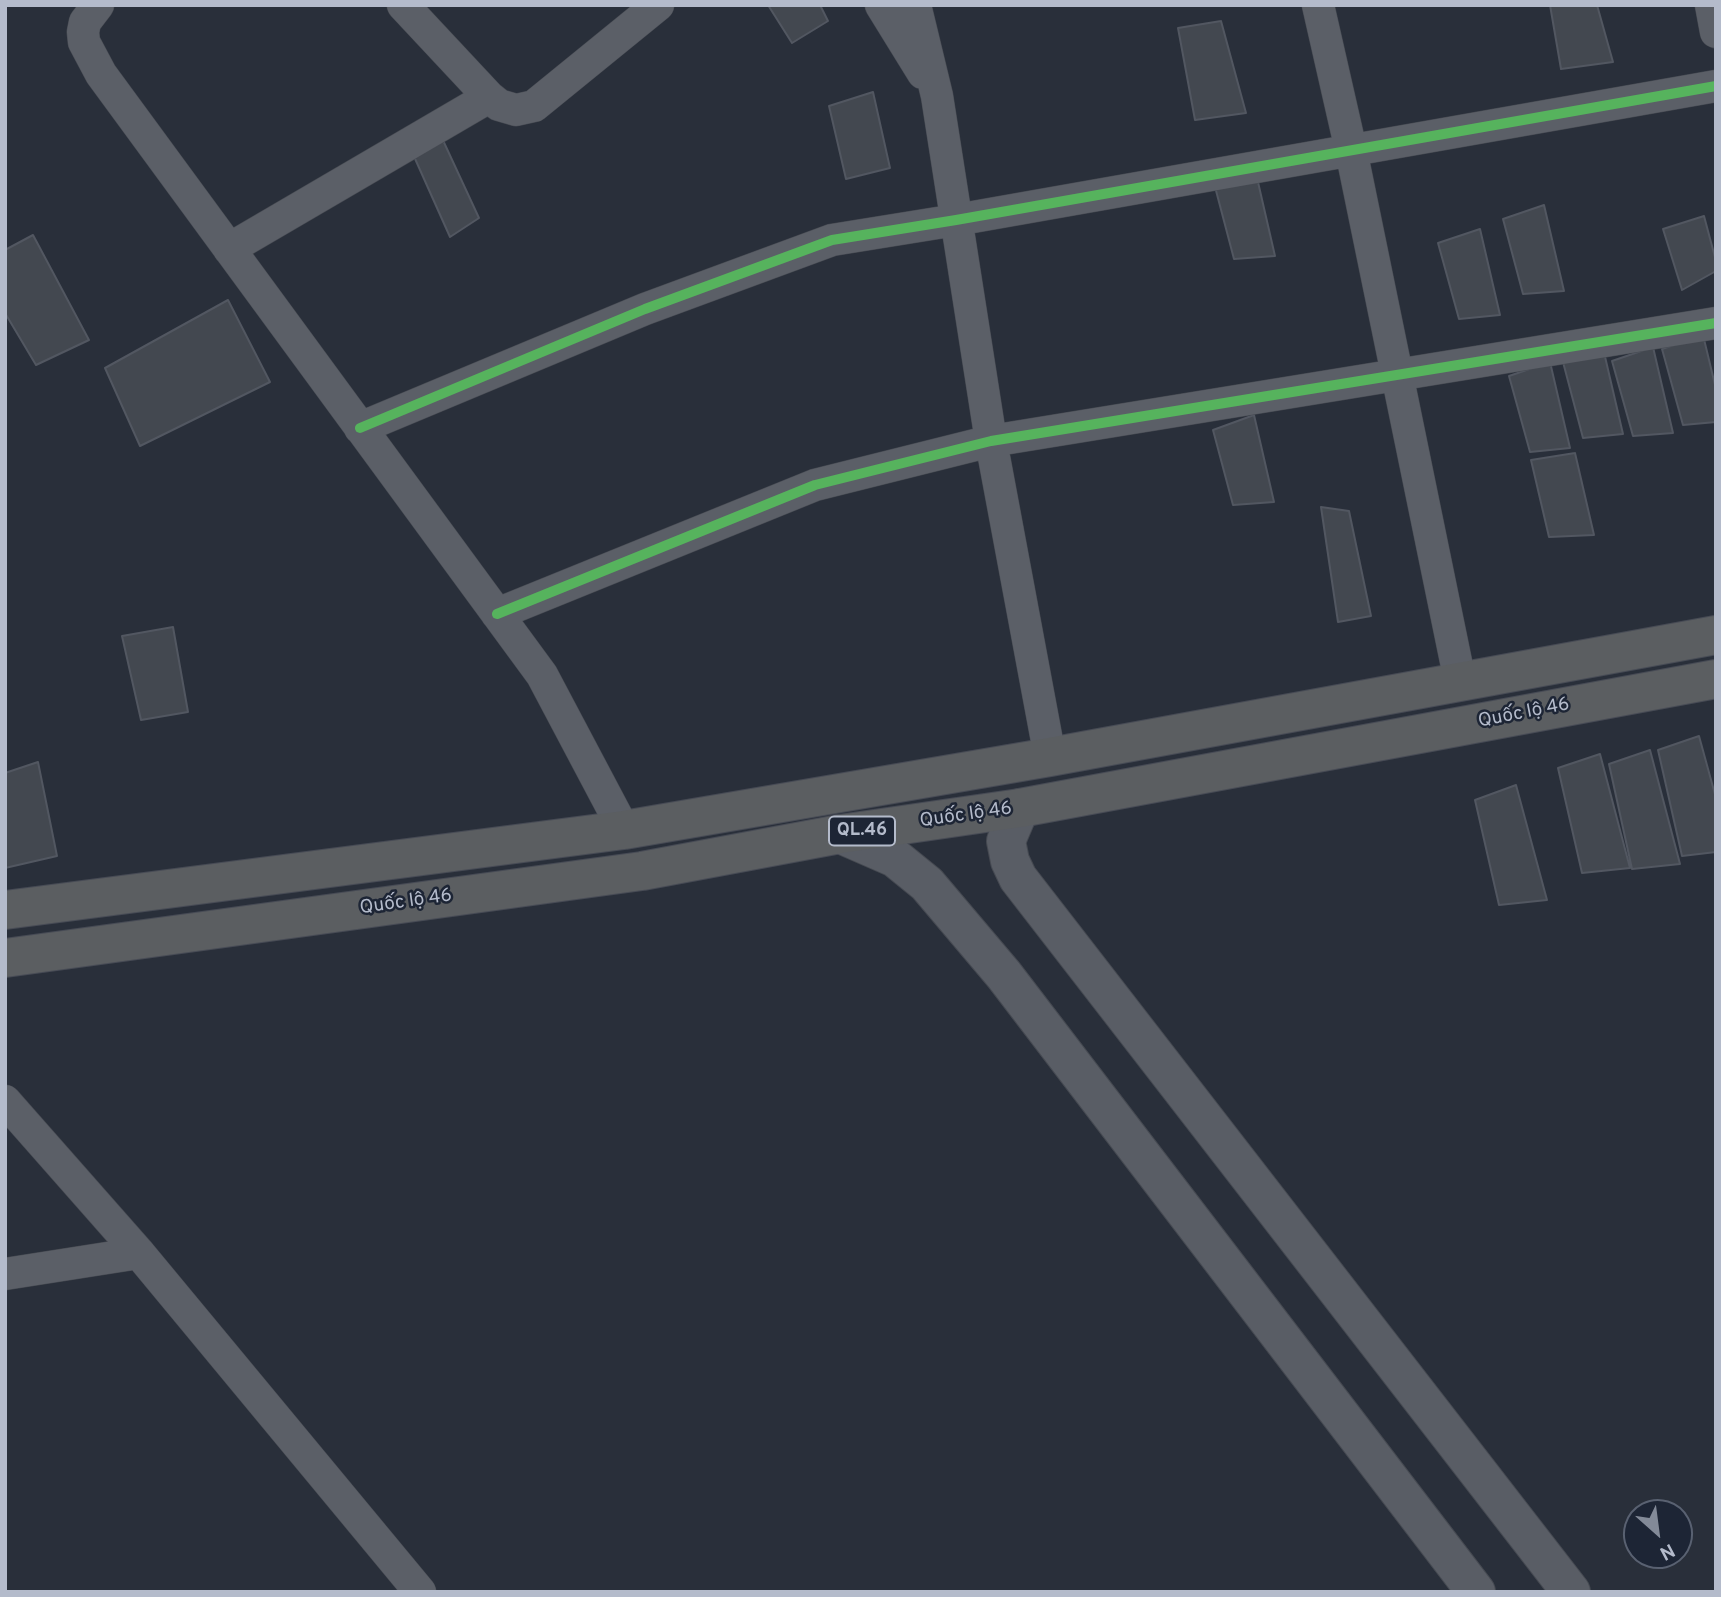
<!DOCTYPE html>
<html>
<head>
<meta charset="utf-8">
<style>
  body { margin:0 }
  #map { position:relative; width:1721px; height:1597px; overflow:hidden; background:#292f3a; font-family:Overpass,sans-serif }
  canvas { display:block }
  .frame { position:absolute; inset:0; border:7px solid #b4bbcb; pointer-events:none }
  .north { position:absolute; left:1623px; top:1499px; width:70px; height:70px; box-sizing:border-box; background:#1d2535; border:2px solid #596171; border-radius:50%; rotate:152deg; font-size:19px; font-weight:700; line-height:28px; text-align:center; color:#b4bbcb }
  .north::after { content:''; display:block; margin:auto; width:24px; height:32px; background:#838a98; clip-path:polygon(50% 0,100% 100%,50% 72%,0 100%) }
</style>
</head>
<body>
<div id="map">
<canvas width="1721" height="1597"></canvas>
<div class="frame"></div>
<div class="north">N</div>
</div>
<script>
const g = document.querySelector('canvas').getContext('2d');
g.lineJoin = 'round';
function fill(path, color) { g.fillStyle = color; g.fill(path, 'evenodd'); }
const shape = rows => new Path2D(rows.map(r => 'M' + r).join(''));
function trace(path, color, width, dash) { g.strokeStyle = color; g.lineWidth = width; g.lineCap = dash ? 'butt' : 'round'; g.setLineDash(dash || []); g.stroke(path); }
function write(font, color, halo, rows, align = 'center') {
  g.font = font + ' Overpass,sans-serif'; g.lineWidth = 5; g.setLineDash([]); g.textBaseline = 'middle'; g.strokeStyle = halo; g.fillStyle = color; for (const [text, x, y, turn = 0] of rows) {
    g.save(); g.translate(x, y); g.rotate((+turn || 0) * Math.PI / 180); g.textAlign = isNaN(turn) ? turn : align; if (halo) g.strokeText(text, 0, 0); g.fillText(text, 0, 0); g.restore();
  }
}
const building = shape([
  [768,5,820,5,828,21,792,43,768,5],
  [1550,5,1597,5,1613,62,1561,69,1550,5],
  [1221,21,1246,113,1195,120,1178,28,1221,21],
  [873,92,890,168,846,179,829,106,873,92],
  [441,136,479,218,450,237,412,152,441,136],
  [1255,169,1275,256,1234,259,1214,183,1255,169],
  [1544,205,1564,291,1523,294,1503,219,1544,205],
  [1704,216,1716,261,1716,271,1682,290,1663,229,1704,216],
  [1480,229,1500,315,1459,319,1438,243,1480,229],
  [33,235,89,340,36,365,5,313,5,250,33,235],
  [228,300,270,382,140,446,105,368,228,300],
  [1703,335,1716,389,1716,422,1683,425,1662,349,1703,335],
  [1653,347,1673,433,1633,436,1612,361,1653,347],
  [1603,348,1623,434,1583,438,1563,362,1603,348],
  [1550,362,1570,448,1530,452,1509,376,1550,362],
  [1254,415,1274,502,1233,505,1213,430,1254,415],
  [1575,453,1594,535,1549,537,1531,460,1575,453],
  [1321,507,1349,511,1371,616,1338,622,1321,507],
  [173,627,188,712,141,720,122,636,173,627],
  [1699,736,1716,798,1716,852,1682,856,1658,750,1699,736],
  [1650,750,1680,864,1632,869,1609,764,1650,750],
  [1600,754,1630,868,1582,873,1558,768,1600,754],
  [38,762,57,856,5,868,5,773,38,762],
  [1516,785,1547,900,1499,905,1475,800,1516,785]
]);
fill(building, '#434850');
trace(building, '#525761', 2);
const street = shape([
  [98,5,85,22,83,32,84,42,101,74,542,675,624,830],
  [403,5,489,97,499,105,516,110,534,106,658,5],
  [881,5,923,73],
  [915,5,937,96,991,441,1050,757],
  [1318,5,1351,150,1460,681],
  [1711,5,1716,32],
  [229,249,489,97],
  [360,428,645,309,832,240,956,220,1716,86],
  [497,614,815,485,991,441,1716,323],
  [5,1101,139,1253,420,1592],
  [5,1274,139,1253]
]);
const secondary = shape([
  [1020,808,1006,841,1010,861,1018,878,1571,1592],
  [840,834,895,858,927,884,1004,975,1476,1592]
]);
const highway = shape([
  [5,910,624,830,1050,757,1716,635],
  [5,958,642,871,840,834,1020,808,1716,679]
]);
trace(street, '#464a52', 33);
trace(secondary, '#464a52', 40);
trace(highway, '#474b55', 40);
trace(street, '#5b5f67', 32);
trace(secondary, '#595d65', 38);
trace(highway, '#5b5e61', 38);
trace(shape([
  [360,428,645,309,832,240,956,220,1716,86],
  [497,614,815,485,991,441,1716,323]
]), '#56b35d', 10);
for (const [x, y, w] of [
  [862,831,66]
]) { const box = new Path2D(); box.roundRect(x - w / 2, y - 14.5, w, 29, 5); g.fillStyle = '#1d2535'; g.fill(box); trace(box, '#b4bbcb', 2); }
write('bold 18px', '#b4bbcb', null, [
  ["QL.46",862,831]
]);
write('19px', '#b4bbcb', '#1d2535', [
  ["Quốc lộ 46",1524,714,-11],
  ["Quốc lộ 46",966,816,-8],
  ["Quốc lộ 46",406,903,-8]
]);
</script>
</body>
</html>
